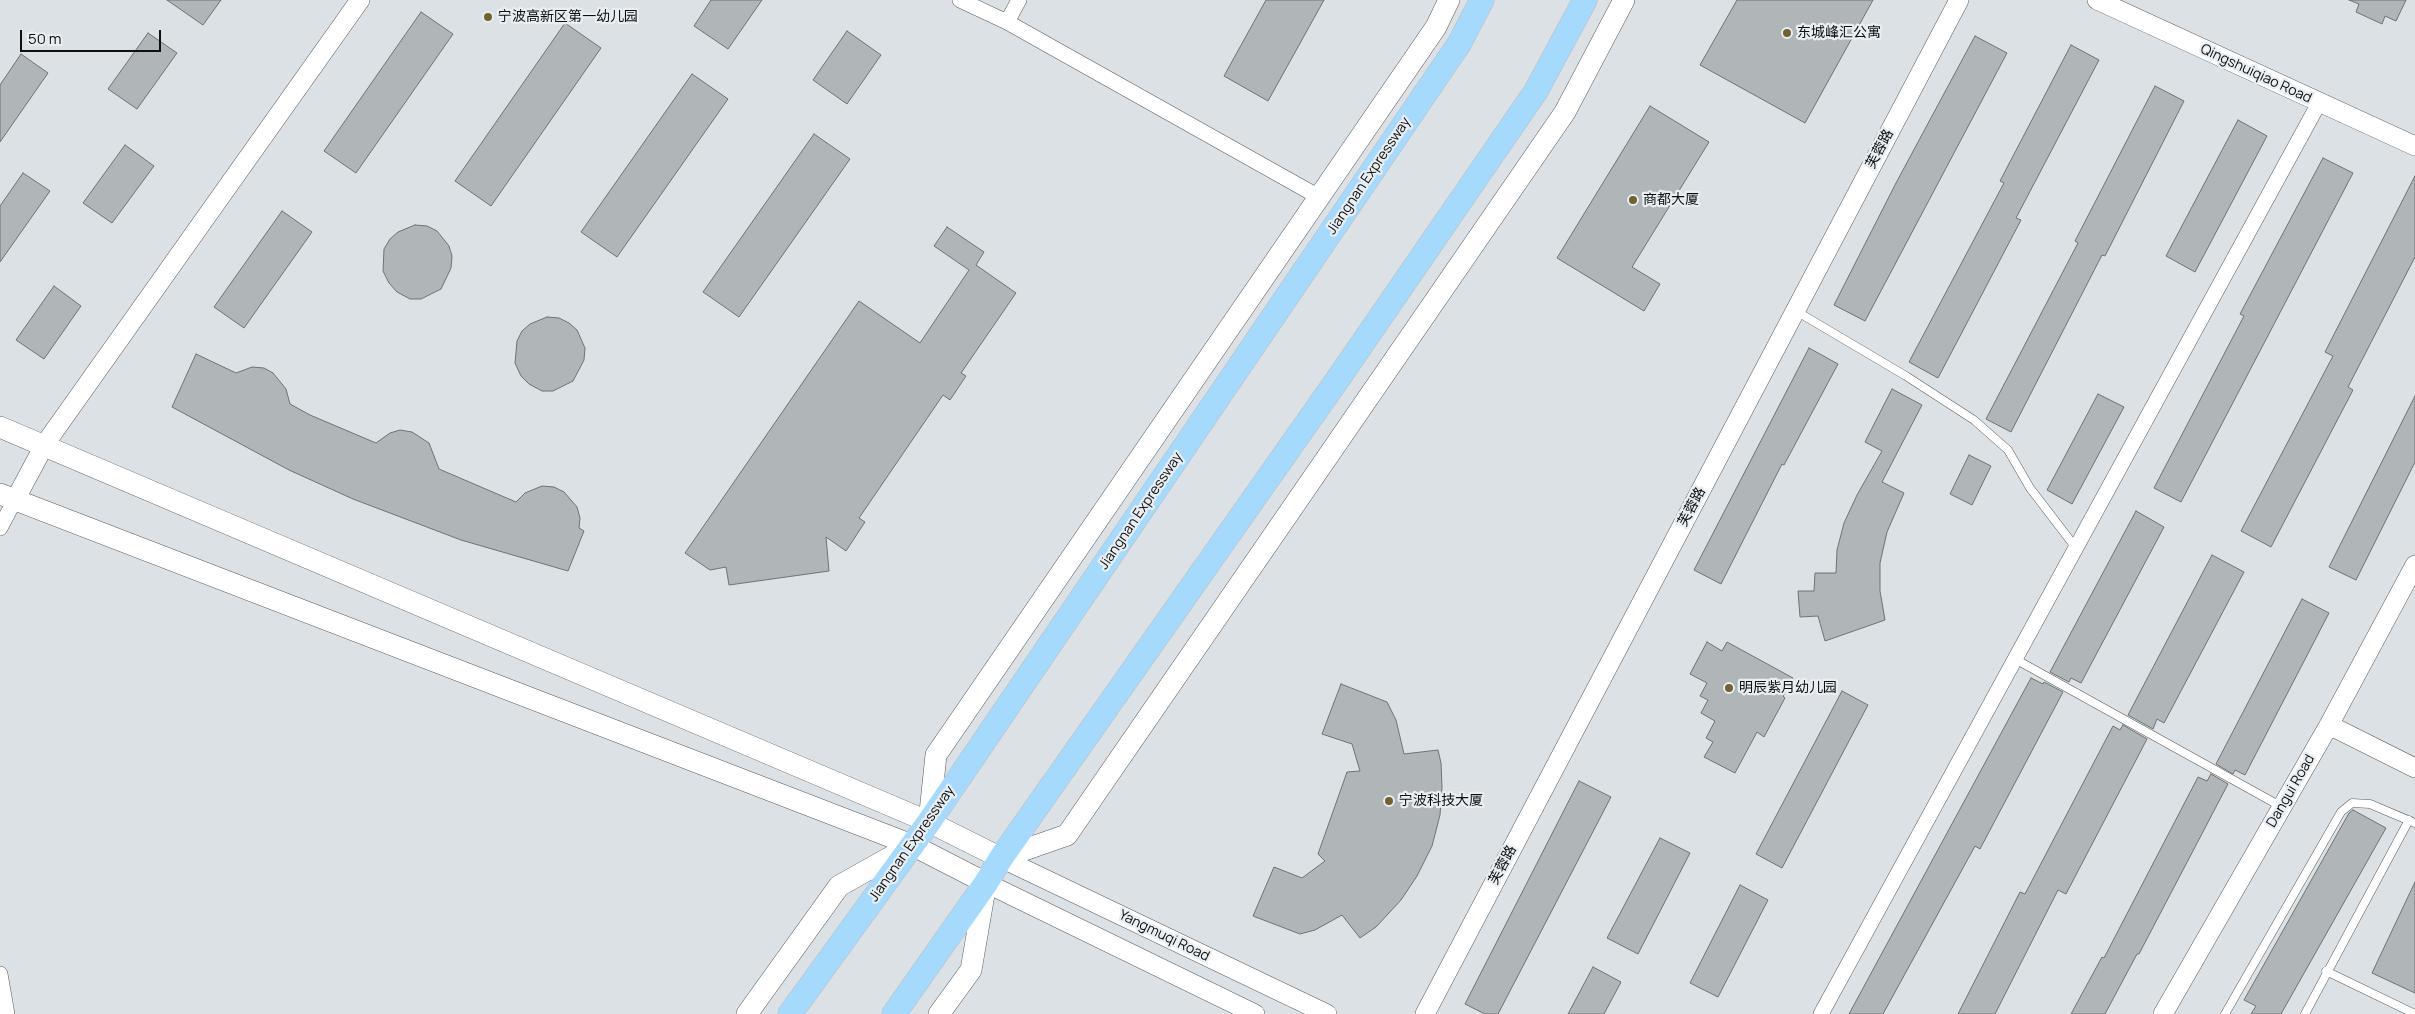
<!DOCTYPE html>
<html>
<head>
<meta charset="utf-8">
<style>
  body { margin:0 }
  #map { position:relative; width:2415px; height:1014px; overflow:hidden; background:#dce1e5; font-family:Manrope,sans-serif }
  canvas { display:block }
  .scale { position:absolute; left:20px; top:30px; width:141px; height:22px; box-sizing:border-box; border:2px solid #0e0f10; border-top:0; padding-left:6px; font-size:15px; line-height:18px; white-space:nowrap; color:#0e0f10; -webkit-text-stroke:4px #e9eef2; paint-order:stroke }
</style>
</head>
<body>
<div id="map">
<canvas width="2415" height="1014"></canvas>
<div class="scale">50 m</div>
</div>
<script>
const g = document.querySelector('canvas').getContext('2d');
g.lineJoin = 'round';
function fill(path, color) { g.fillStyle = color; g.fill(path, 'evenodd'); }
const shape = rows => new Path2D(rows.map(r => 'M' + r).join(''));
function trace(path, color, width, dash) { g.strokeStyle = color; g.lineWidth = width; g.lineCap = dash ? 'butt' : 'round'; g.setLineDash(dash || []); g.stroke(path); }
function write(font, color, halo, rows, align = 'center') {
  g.font = font + ' Manrope,"Noto Sans SC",sans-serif'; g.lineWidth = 4.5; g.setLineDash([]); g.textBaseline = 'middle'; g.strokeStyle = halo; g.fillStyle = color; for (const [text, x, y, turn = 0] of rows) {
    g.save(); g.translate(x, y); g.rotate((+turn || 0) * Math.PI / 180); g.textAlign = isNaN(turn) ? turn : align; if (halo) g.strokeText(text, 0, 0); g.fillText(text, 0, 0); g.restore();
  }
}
const building = shape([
  [167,0,221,0,203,25,167,0],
  [711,0,762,0,728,49,694,26,711,0],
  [1266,0,1324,0,1268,101,1224,76,1266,0],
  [1737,0,1873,0,1805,123,1700,65,1737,0],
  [2349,0,2406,0,2396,21,2385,16,2382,24,2356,12,2359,4,2349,0],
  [421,12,453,34,356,173,324,151,421,12],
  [565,23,601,48,491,206,455,181,565,23],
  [847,31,881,55,847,104,813,80,847,31],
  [148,33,177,53,137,109,108,89,148,33],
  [1975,36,2007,53,1865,321,1834,305,1896,183,1975,36],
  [2071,45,2099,60,2016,218,2021,220,1938,378,1909,362,2004,183,2000,181,2071,45],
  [21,54,48,73,0,142,0,85,21,54],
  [692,74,728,99,617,257,581,232,692,74],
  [2155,86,2184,101,2105,256,2102,255,2011,432,1986,419,2078,243,2075,241,2155,86],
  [1650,106,1709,142,1632,267,1660,284,1644,311,1557,258,1650,106],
  [2238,120,2267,136,2195,272,2166,256,2238,120],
  [814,134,850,159,739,317,703,292,814,134],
  [125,145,154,166,112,223,83,203,125,145],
  [2323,158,2353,173,2181,502,2154,488,2244,316,2240,314,2323,158],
  [23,173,50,191,0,262,0,206,23,173],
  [2415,176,2415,257,2348,387,2353,390,2271,547,2241,531,2333,356,2325,352,2415,176],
  [282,211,312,232,244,328,214,307,282,211],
  [415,225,427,226,437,231,449,246,452,256,451,268,441,289,421,299,410,299,397,292,389,283,383,271,384,249,390,239,398,232,415,225],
  [947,227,984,252,976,265,1016,293,961,373,966,376,950,400,943,395,859,518,865,522,846,551,826,537,829,571,729,585,726,567,710,570,685,553,859,301,920,343,969,270,934,246,947,227],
  [54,286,81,306,44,359,16,340,54,286],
  [547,317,559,318,569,323,577,330,585,348,584,360,573,381,553,391,542,391,529,384,521,376,515,363,517,341,522,331,530,324,547,317],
  [1809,348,1838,364,1784,465,1782,464,1721,584,1694,570,1809,348],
  [196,354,236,373,252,367,264,368,273,373,286,389,290,404,310,415,376,443,390,433,400,430,412,432,429,443,439,469,516,502,525,493,542,486,554,487,564,492,577,507,580,518,579,528,584,531,568,571,461,540,353,499,289,470,172,407,196,354],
  [1892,389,1922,405,1882,482,1904,493,1887,532,1880,563,1880,591,1885,620,1825,641,1818,616,1800,617,1798,591,1814,591,1815,573,1836,573,1837,550,1844,523,1857,495,1882,451,1865,442,1892,389],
  [2098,394,2124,407,2072,504,2047,490,2098,394],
  [2415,396,2415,462,2356,580,2329,567,2415,396],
  [1969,455,1991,466,1972,505,1950,494,1969,455],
  [2136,511,2164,527,2081,683,2071,678,2069,682,2050,672,2136,511],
  [2212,555,2244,572,2164,723,2157,719,2153,729,2128,715,2212,555],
  [2302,599,2329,613,2245,775,2235,770,2233,774,2216,764,2302,599],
  [1707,642,1722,651,1727,642,1793,678,1783,696,1785,698,1764,737,1757,732,1735,773,1704,757,1713,742,1706,738,1715,721,1701,713,1708,700,1700,696,1707,683,1690,674,1707,642],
  [2031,678,2043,684,2044,682,2063,692,1980,849,1975,846,1883,1014,1849,1014,2031,678],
  [1341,684,1387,702,1396,720,1404,754,1438,750,1441,763,1442,787,1440,815,1432,846,1417,876,1401,900,1376,927,1360,938,1342,915,1315,930,1300,934,1253,916,1274,867,1302,878,1325,861,1318,854,1347,772,1360,771,1352,744,1322,734,1341,684],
  [1842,691,1868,705,1782,868,1756,854,1842,691],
  [2123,725,2147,739,2066,894,2058,890,1995,1014,1958,1014,2020,892,2025,894,2113,726,2120,730,2123,725],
  [2211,774,2228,784,2139,954,2137,954,2105,1014,2071,1014,2102,957,2104,958,2198,777,2207,781,2211,774],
  [1579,781,1611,797,1498,1014,1485,1014,1465,1004,1579,781],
  [2353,810,2386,828,2281,1014,2251,1014,2256,1006,2244,1000,2349,813,2353,810],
  [1660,838,1690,853,1638,954,1607,938,1660,838],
  [2415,882,2415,993,2372,973,2415,882],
  [1740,885,1768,900,1718,997,1690,983,1740,885],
  [1593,967,1621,982,1604,1014,1568,1014,1593,967]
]);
fill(building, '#b0b5b8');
trace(building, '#6e7275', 1);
const service = shape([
  [1796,311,1906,376,1974,420,2008,450,2030,488,2076,548],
  [2015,659,2282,807],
  [2326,971,2415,1014],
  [2225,1014,2341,812,2352,803,2370,804,2415,823],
  [2305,1014,2409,820]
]);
const minor = shape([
  [960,0,1007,22,1319,197],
  [1007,22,1019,0],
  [0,528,15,500],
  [0,974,7,1014],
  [1821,1014,2319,103]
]);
const tertiary = shape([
  [2097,0,2415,146],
  [15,500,45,444,360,0],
  [2329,725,2415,768],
  [1001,858,1327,1014],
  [986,883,1255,1014],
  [1425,1014,1959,0],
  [2163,1014,2329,725,2415,565]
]);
const secondary = shape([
  [0,427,929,822,1001,858,1067,835,1565,112,1624,0],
  [0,494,912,845,986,883,971,970,939,1014],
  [929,822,936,755,1436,27,1449,0],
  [747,1014,839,886,912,845]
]);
const primary = shape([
  [790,1014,929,822,1459,44,1482,0],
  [894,1014,986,883,1001,858,1340,376,1536,91,1585,0]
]);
trace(service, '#585c5f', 9);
trace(minor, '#585c5f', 16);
trace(tertiary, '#585c5f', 20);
trace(secondary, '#585c5f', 22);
trace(primary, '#bcbcbc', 25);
trace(service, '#fff', 8);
trace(minor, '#fff', 15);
trace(tertiary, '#fff', 19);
trace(secondary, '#fff', 21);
trace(primary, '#a5dafd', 24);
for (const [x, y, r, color] of [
  [488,17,5,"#746130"],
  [1787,33,5,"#746130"],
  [1633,200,5,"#746130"],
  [1729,688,5,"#746130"],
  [1389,801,5,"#746130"]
]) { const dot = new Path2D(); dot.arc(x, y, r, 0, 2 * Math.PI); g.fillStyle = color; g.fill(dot); trace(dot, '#e9eef2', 2); }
write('14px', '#0e0f10', '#e9eef2', [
  ["宁波高新区第一幼儿园",498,17],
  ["东城峰汇公寓",1797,33],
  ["商都大厦",1643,200],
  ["明辰紫月幼儿园",1739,688],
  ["宁波科技大厦",1399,801]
], 'left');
write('14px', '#0e0f10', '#e9eef2', [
  ["Qingshuiqiao Road",2256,74,25],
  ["芙蓉路",1880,149,-62],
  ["Jiangnan Expressway",1369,176,-56],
  ["芙蓉路",1692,507,-62],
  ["Jiangnan Expressway",1141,511,-56],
  ["Dangui Road",2291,791,-60],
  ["Jiangnan Expressway",912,844,-55],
  ["芙蓉路",1503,865,-62],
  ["Yangmuqi Road",1164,936,26]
]);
</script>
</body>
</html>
